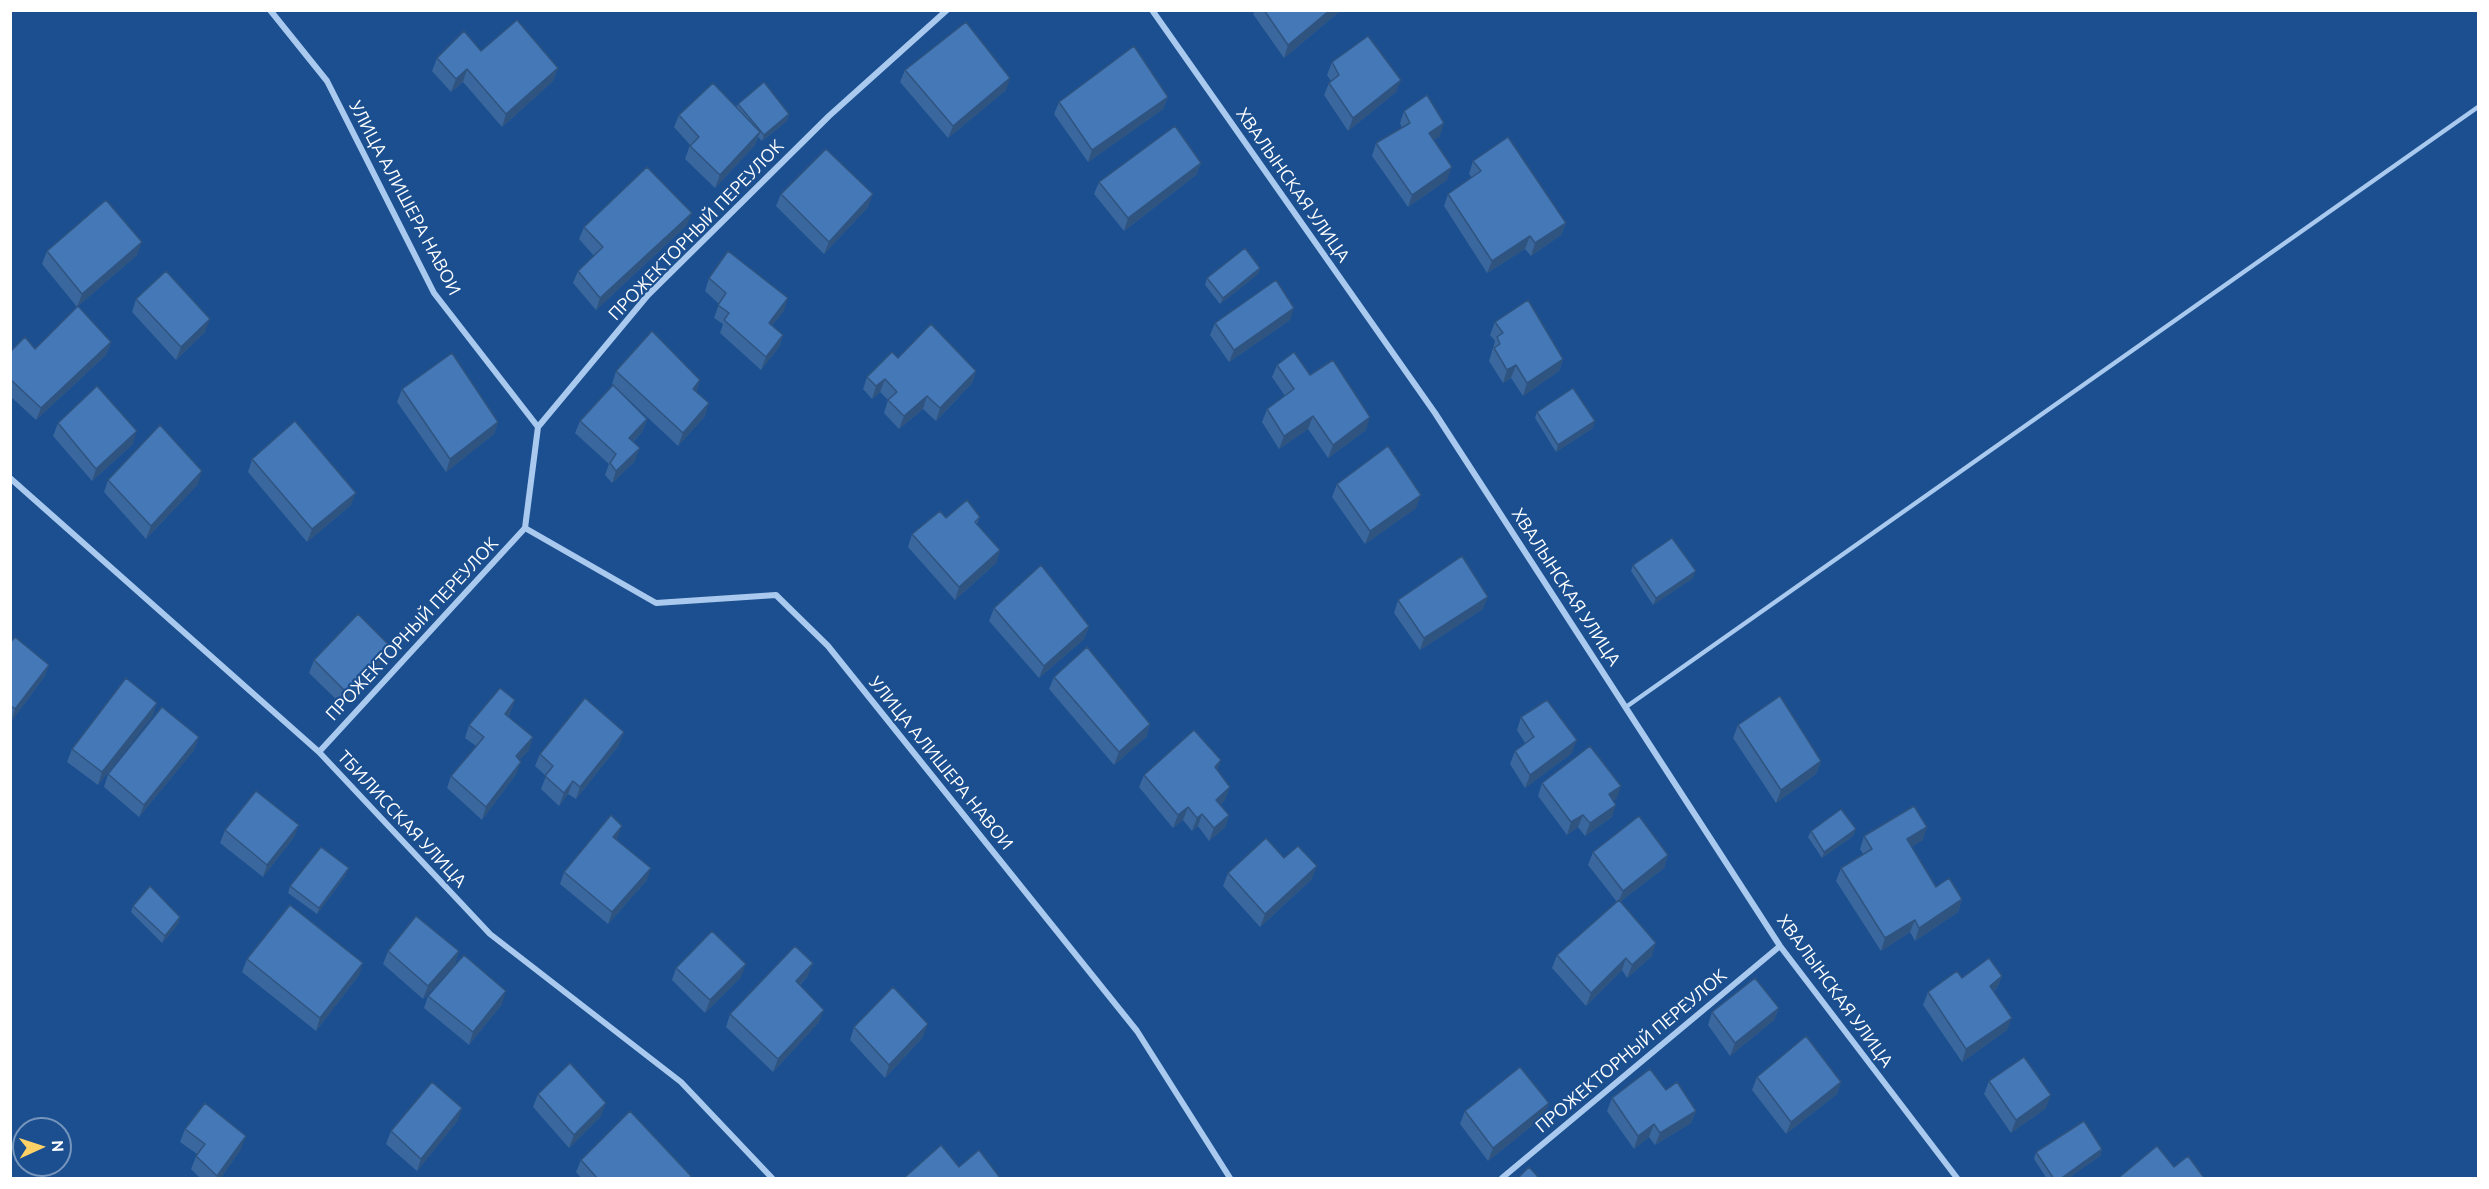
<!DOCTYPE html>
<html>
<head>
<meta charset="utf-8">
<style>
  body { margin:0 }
  #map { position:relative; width:2489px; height:1189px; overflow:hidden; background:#1b4f8f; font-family:Ubuntu,sans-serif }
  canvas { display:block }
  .frame { position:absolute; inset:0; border:12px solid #fff; pointer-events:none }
  .north { position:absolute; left:12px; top:1117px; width:60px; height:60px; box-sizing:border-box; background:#1b4f8f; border:2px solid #7695bc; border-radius:50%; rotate:87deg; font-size:16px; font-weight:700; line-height:24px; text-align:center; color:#fff }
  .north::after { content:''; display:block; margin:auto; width:21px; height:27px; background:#ffd166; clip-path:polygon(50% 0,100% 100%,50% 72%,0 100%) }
</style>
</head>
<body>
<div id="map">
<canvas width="2489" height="1189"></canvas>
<div class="frame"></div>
<div class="north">N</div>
</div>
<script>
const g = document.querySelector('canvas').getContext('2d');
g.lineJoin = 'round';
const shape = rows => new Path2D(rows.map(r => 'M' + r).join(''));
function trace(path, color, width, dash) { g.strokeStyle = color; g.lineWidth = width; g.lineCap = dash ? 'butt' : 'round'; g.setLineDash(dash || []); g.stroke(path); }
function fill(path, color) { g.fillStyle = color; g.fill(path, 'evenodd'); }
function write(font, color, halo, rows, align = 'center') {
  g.font = font + ' Ubuntu,sans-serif'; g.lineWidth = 4.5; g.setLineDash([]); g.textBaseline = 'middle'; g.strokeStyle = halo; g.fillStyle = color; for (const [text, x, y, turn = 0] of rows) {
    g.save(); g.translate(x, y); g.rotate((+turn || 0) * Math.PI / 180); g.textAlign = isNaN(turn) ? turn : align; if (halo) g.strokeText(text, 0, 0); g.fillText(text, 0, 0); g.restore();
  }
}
trace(shape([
  [1626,707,2478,107]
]), '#a9c9ee', 4.5);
trace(shape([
  [270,10,327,81,434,293,538,427],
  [1152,10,1435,413,1780,946,1957,1178],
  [10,478,319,752,490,934,681,1082,772,1178],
  [525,528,656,603,776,595,828,646,1137,1031,1230,1178],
  [319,752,525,528,538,427,648,295,829,116,947,10],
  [1502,1178,1780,946]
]), '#a9c9ee', 6);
fill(shape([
  [1255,10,1341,10,1284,58,1253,14],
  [481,51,558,68,553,81,502,127,463,82,451,92,432,71,437,58],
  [1332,62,1396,92,1348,131,1324,95,1329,83,1331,81,1327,75],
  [905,70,1006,90,948,138,900,82],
  [1168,97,1163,109,1088,162,1054,114,1059,102],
  [738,104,789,114,787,121,762,141,758,137,755,145,715,188,685,159,690,145,674,127,679,115,736,107],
  [1404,111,1440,136,1433,140,1447,180,1408,207,1372,156,1376,143,1402,128,1400,123],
  [1473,161,1566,223,1561,235,1531,256,1525,249,1487,273,1444,206,1448,194,1472,178,1469,174],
  [1201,163,1196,175,1124,231,1094,194,1099,182],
  [781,194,868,207,824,254,776,206],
  [687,225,596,310,573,283,578,271,594,256,579,239,584,227],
  [47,251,137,255,78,306,111,342,106,355,36,420,10,396,10,352,35,349,77,307,42,264],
  [1260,268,1258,274,1220,304,1205,285,1207,278],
  [709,278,784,311,772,325,783,335,779,347,761,370,720,333,723,324,714,318,719,304,705,291],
  [136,299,205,332,176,360,132,312],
  [1290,320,1229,362,1210,335,1215,323],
  [1495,322,1563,359,1559,371,1523,396,1511,378,1503,383,1489,361,1495,341,1490,335],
  [898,358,976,371,972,383,936,421,923,409,899,429,884,413,888,400,880,392,872,399,863,389,867,377],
  [1277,365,1310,375,1366,430,1328,458,1308,429,1279,449,1262,422,1267,409,1285,396,1272,377],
  [616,371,700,380,696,392,705,416,678,446,612,384],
  [402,389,498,422,494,434,446,472,397,402],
  [1537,412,1593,428,1556,452,1535,418],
  [647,419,642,432,633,442,635,461,612,483,605,475,609,464,575,433,580,421],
  [58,423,133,444,92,481,53,436],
  [252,459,351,505,307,542,248,472],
  [108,480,198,484,146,539,104,492],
  [1337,484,1416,508,1365,544,1332,497],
  [980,517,977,524,1000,550,996,563,955,600,908,547,912,534,946,518],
  [1633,565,1693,578,1653,605,1631,571],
  [1398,600,1483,609,1420,650,1394,613],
  [994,608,1089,626,1084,639,1039,678,989,621],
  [10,643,49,665,44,677,11,722],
  [390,646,386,658,342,705,309,673,314,660],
  [1054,677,1150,724,1146,737,1114,765,1049,689],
  [515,700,510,713,508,717,529,750,519,760,516,774,482,820,447,788,451,776,476,746,465,738,469,725],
  [153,715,98,785,67,762,72,749],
  [1521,717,1572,753,1525,788,1510,764,1515,751,1525,743,1517,730],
  [1738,725,1821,761,1816,774,1776,803,1733,738],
  [199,737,194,750,139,817,104,787,108,774],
  [619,745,576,799,568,794,559,806,541,789,546,776,535,766,540,754],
  [1221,760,1217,770,1225,800,1220,805,1229,815,1225,827,1209,841,1198,826,1192,831,1183,820,1173,828,1139,787,1144,775],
  [1542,783,1617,798,1613,801,1612,817,1585,836,1578,827,1567,835,1538,796],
  [622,826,616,839,647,880,608,924,560,884,564,872],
  [1856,829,1853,836,1822,858,1808,837,1811,831],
  [225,830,294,837,263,877,220,843],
  [1864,836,1923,840,1911,847,1936,887,1962,899,1958,912,1915,941,1910,932,1881,951,1836,881,1841,868,1863,854,1860,849],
  [1593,852,1668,855,1664,868,1621,901,1652,956,1627,978,1622,970,1586,1006,1552,968,1557,955,1617,902,1588,865],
  [1284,858,1312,879,1260,927,1223,886,1228,873],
  [346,875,317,914,288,893,290,886],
  [133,906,180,917,178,924,162,943,131,912],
  [388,951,459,951,455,964,423,999,383,964],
  [247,959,359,975,316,1031,242,972],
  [676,968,741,977,705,1013,672,980],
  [808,976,800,985,819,1022,773,1072,726,1027,730,1014],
  [2002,976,1997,988,1994,991,2007,1030,1962,1062,1923,1005,1928,992,1962,978],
  [428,996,502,1004,469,1045,424,1008],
  [1779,1008,1774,1020,1730,1056,1708,1025,1712,1012],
  [854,1027,923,1037,885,1078,850,1040],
  [1757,1077,1841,1082,1837,1094,1786,1134,1752,1090],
  [1989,1081,2046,1108,2011,1133,1984,1094],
  [1666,1090,1696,1111,1691,1123,1655,1145,1649,1137,1634,1149,1607,1111,1612,1098],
  [538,1094,601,1116,569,1148,533,1107],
  [1549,1103,1544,1116,1488,1161,1460,1124,1465,1111],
  [458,1120,417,1171,386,1144,391,1131],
  [185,1129,241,1149,220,1179,201,1179,191,1169,197,1154,180,1142],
  [2102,1149,2100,1156,2067,1179,2047,1179,2034,1159,2036,1152],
  [581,1160,691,1176,690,1179,582,1179,576,1172]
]), '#3a679d');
fill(shape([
  [1330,10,1341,10,1284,58,1288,45],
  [558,68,553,81,502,127,506,114],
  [467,69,463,82,451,92,456,79],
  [1010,78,1006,90,948,138,953,126],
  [1401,80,1396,92,1348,131,1353,118],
  [1168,97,1163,109,1088,162,1092,150],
  [789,114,787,121,762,141,764,135],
  [1444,123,1440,136,1424,146,1429,133],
  [760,132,755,145,715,188,720,175],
  [1201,163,1196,175,1124,231,1128,218],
  [1452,167,1447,180,1408,207,1412,195],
  [873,194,868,207,824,254,829,242],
  [692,213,687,225,596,310,600,298],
  [1566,223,1561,235,1531,256,1535,243],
  [1530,236,1525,249,1487,273,1492,261],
  [142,242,137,255,77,307,82,294],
  [1260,268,1258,274,1220,304,1223,298],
  [788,298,784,311,764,335,769,323],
  [1294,308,1290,320,1229,362,1234,350],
  [210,319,205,332,176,360,181,347],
  [783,335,779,347,761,370,766,357],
  [111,342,106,355,36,420,41,408],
  [1563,359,1559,371,1523,396,1527,383],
  [1516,365,1511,378,1503,383,1507,370],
  [976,371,972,383,936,421,940,408],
  [885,379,880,392,872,399,876,386],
  [700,380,696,393,693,389],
  [927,396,923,409,899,429,904,416],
  [709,403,705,416,678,446,683,433],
  [1313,416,1308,429,1279,449,1284,436],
  [1370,417,1366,430,1328,458,1333,445],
  [647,419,642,432,624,450,629,438],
  [1595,421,1593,428,1556,452,1558,445],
  [498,422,494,434,446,472,450,459],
  [137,431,133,444,92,481,96,469],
  [640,448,635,461,612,483,616,471],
  [202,471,198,484,146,539,151,526],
  [356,493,351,505,307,542,312,529],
  [1421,495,1416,508,1365,544,1370,531],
  [1000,550,996,563,955,600,959,587],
  [1696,571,1693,578,1653,605,1656,598],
  [1488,597,1483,609,1420,650,1424,638],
  [1089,626,1084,639,1039,678,1044,666],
  [390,646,386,658,342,705,346,692],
  [49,665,44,677,11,722,15,709],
  [515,700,510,713,500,727,505,714],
  [157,703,153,715,98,785,102,772],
  [1150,724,1146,737,1114,765,1119,752],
  [624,732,619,745,576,799,580,787],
  [199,737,194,750,139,817,144,805],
  [533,737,529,750,511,769,516,756],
  [1577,740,1572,753,1525,788,1530,775],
  [1221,760,1216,773,1215,767],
  [1821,761,1816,774,1776,803,1781,790],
  [521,762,516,774,482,820,486,807],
  [573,781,568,794,559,806,564,793],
  [1621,786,1617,798,1604,807,1609,794],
  [1230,787,1225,800,1211,813,1216,800],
  [1616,805,1612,817,1585,836,1590,823],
  [1188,807,1183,820,1173,828,1178,815],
  [1202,814,1198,826,1192,831,1197,818],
  [1229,815,1225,827,1209,841,1214,828],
  [1583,815,1578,827,1567,835,1571,822],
  [299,825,294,837,263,877,267,865],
  [622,826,617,839,608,849,613,837],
  [1927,827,1923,840,1902,852,1907,839],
  [1856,829,1853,836,1822,858,1824,852],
  [1668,855,1664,868,1618,903,1623,891],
  [1317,866,1312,879,1260,927,1265,914],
  [349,868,346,875,317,914,319,908],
  [651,868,647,880,608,924,612,912],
  [1962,899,1958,912,1915,941,1919,928],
  [180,917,178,924,162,943,165,936],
  [1915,920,1910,932,1881,951,1885,938],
  [1656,943,1652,956,1627,978,1632,965],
  [459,951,455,964,423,999,428,986],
  [1626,958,1622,970,1586,1006,1591,993],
  [363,963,359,975,316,1031,320,1018],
  [813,963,808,976,791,993,796,981],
  [746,964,741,977,705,1013,710,1000],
  [2002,976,1997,988,1985,998,1990,986],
  [506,991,502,1004,469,1045,473,1032],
  [1779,1008,1774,1020,1730,1056,1735,1043],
  [824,1010,819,1022,773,1072,778,1059],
  [2012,1018,2007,1030,1962,1062,1966,1049],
  [928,1024,923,1037,885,1078,889,1065],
  [1841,1082,1837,1094,1786,1134,1791,1122],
  [2051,1095,2046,1108,2011,1133,2016,1120],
  [606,1103,601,1116,569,1148,574,1135],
  [1549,1103,1544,1116,1488,1161,1493,1148],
  [462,1108,458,1120,417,1171,421,1159],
  [1696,1111,1691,1123,1655,1145,1660,1133],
  [1654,1124,1649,1137,1634,1149,1638,1136],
  [246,1136,241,1149,220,1179,216,1179],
  [2102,1149,2100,1156,2067,1179,2060,1179]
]), '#305480');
const building = shape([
  [1264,10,1330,10,1288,45,1264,10],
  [517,20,558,68,506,114,467,69,456,79,437,58,464,31,481,51,517,20],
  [966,22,1010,78,953,126,905,70,966,22],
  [1368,36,1401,80,1353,118,1329,83,1339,75,1332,62,1368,36],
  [1134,46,1168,97,1092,150,1059,102,1134,46],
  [764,82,789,114,764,135,738,104,764,82],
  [713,83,760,132,720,175,690,146,699,137,679,115,713,83],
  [1427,95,1444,123,1429,133,1452,167,1412,195,1376,143,1410,123,1404,111,1427,95],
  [1175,126,1201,163,1128,218,1099,182,1175,126],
  [1508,137,1566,223,1535,243,1530,236,1492,261,1448,194,1481,171,1473,161,1508,137],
  [826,149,873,194,829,242,781,194,826,149],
  [647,167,692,213,600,298,578,271,603,247,584,227,647,167],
  [106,200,142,242,82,294,47,251,106,200],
  [1245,248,1260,268,1223,298,1207,278,1245,248],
  [728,251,788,298,769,323,783,335,766,357,724,320,729,313,718,305,726,293,709,278,728,251],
  [166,271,210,319,181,347,136,299,166,271],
  [1276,280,1294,308,1234,350,1215,323,1276,280],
  [1528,300,1563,359,1527,383,1516,365,1507,370,1494,348,1500,344,1497,337,1503,333,1495,322,1528,300],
  [78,306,111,342,41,408,10,379,10,352,25,337,35,349,78,306],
  [931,324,976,371,940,408,927,396,904,416,888,400,897,392,885,379,876,386,867,377,892,352,898,358,931,324],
  [652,331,700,380,693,389,709,403,683,433,616,371,652,331],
  [1294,352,1310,375,1333,360,1370,417,1333,445,1313,416,1284,436,1267,409,1294,389,1277,365,1294,352],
  [452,353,498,422,450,459,402,389,452,353],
  [613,385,647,419,629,438,640,448,616,471,610,463,616,454,580,421,613,385],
  [97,386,137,431,96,469,58,423,97,386],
  [1573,388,1595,421,1558,445,1537,412,1573,388],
  [295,421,356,493,312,529,252,459,295,421],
  [160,425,202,471,151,526,108,480,160,425],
  [1388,446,1421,495,1370,531,1337,484,1388,446],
  [967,500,980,517,975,522,1000,550,959,587,912,534,940,511,946,518,967,500],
  [1672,538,1696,571,1656,598,1633,565,1672,538],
  [1462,556,1488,597,1424,638,1398,600,1462,556],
  [1041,565,1089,626,1044,666,994,608,1041,565],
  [358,614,390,646,346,692,314,660,358,614],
  [15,637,49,665,15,709,10,705,10,643,15,637],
  [1087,647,1150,724,1119,752,1054,677,1087,647],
  [126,678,157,703,102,772,72,749,126,678],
  [500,688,515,700,505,714,533,737,516,756,521,762,486,807,451,776,484,737,469,725,500,688],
  [1780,696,1821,761,1781,790,1738,725,1780,696],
  [585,698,624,732,580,787,573,781,564,793,545,776,553,766,540,754,585,698],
  [1547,700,1577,740,1530,775,1515,751,1534,737,1521,717,1547,700],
  [162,707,199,737,144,805,108,774,162,707],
  [1194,730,1221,760,1215,767,1230,787,1216,800,1229,815,1214,828,1202,814,1197,818,1188,807,1178,815,1144,775,1194,730],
  [1590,746,1621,786,1609,794,1616,805,1590,823,1583,815,1571,822,1542,783,1590,746],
  [256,791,299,825,267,865,225,830,256,791],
  [1914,806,1927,827,1907,839,1936,887,1949,878,1962,899,1919,928,1915,920,1885,938,1841,868,1872,849,1864,836,1914,806],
  [1841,809,1856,829,1824,852,1811,831,1841,809],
  [611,815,622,826,613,837,651,868,612,912,564,872,611,815],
  [1639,816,1668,855,1623,891,1593,852,1639,816],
  [1266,838,1284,858,1298,846,1317,866,1265,914,1228,873,1266,838],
  [321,847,349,868,319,908,290,886,321,847],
  [150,886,180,917,165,936,133,906,150,886],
  [1619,900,1656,943,1632,965,1626,958,1591,993,1557,955,1619,900],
  [290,905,363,963,320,1018,247,959,290,905],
  [416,916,459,951,428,986,388,951,416,916],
  [712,931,746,964,710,1000,676,968,712,931],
  [795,946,813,963,796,981,824,1010,778,1059,730,1014,795,946],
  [464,955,506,991,473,1032,428,996,464,955],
  [1989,958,2002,976,1990,986,2012,1018,1966,1049,1928,992,1957,971,1962,978,1989,958],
  [1755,978,1779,1008,1735,1043,1712,1012,1755,978],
  [893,987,928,1024,889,1065,854,1027,893,987],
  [1806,1036,1841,1082,1791,1122,1757,1077,1806,1036],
  [2024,1057,2051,1095,2016,1120,1989,1081,2024,1057],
  [570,1063,606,1103,574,1135,538,1094,570,1063],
  [1520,1067,1549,1103,1493,1148,1465,1111,1520,1067],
  [1650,1069,1666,1090,1677,1082,1696,1111,1660,1133,1654,1124,1638,1136,1612,1098,1650,1069],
  [432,1082,462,1108,421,1159,391,1131,432,1082],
  [205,1103,246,1136,217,1176,196,1156,205,1144,185,1129,205,1103],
  [630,1111,691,1176,689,1179,598,1179,581,1160,630,1111],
  [2084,1121,2102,1149,2060,1179,2054,1179,2036,1152,2084,1121],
  [941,1145,959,1167,979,1150,1001,1179,903,1179,941,1145],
  [2157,1146,2174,1167,2188,1156,2205,1179,2117,1179,2157,1146],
  [1529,1167,1540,1179,1517,1179,1529,1167]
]);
fill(building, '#4478b7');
trace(building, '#305480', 1.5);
write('18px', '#fff', '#1b4f8f', [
  ["ХВАЛЫНСКАЯ УЛИЦА",1293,185,55],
  ["УЛИЦА АЛИШЕРА НАВОИ",405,198,62],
  ["ПРОЖЕКТОРНЫЙ ПЕРЕУЛОК",696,230,-46],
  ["ХВАЛЫНСКАЯ УЛИЦА",1566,587,57],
  ["ПРОЖЕКТОРНЫЙ ПЕРЕУЛОК",412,629,-47],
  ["УЛИЦА АЛИШЕРА НАВОИ",941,763,51],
  ["ТБИЛИССКАЯ УЛИЦА",402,819,47],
  ["ХВАЛЫНСКАЯ УЛИЦА",1835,991,54],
  ["ПРОЖЕКТОРНЫЙ ПЕРЕУЛОК",1631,1051,-40]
]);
</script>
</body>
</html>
